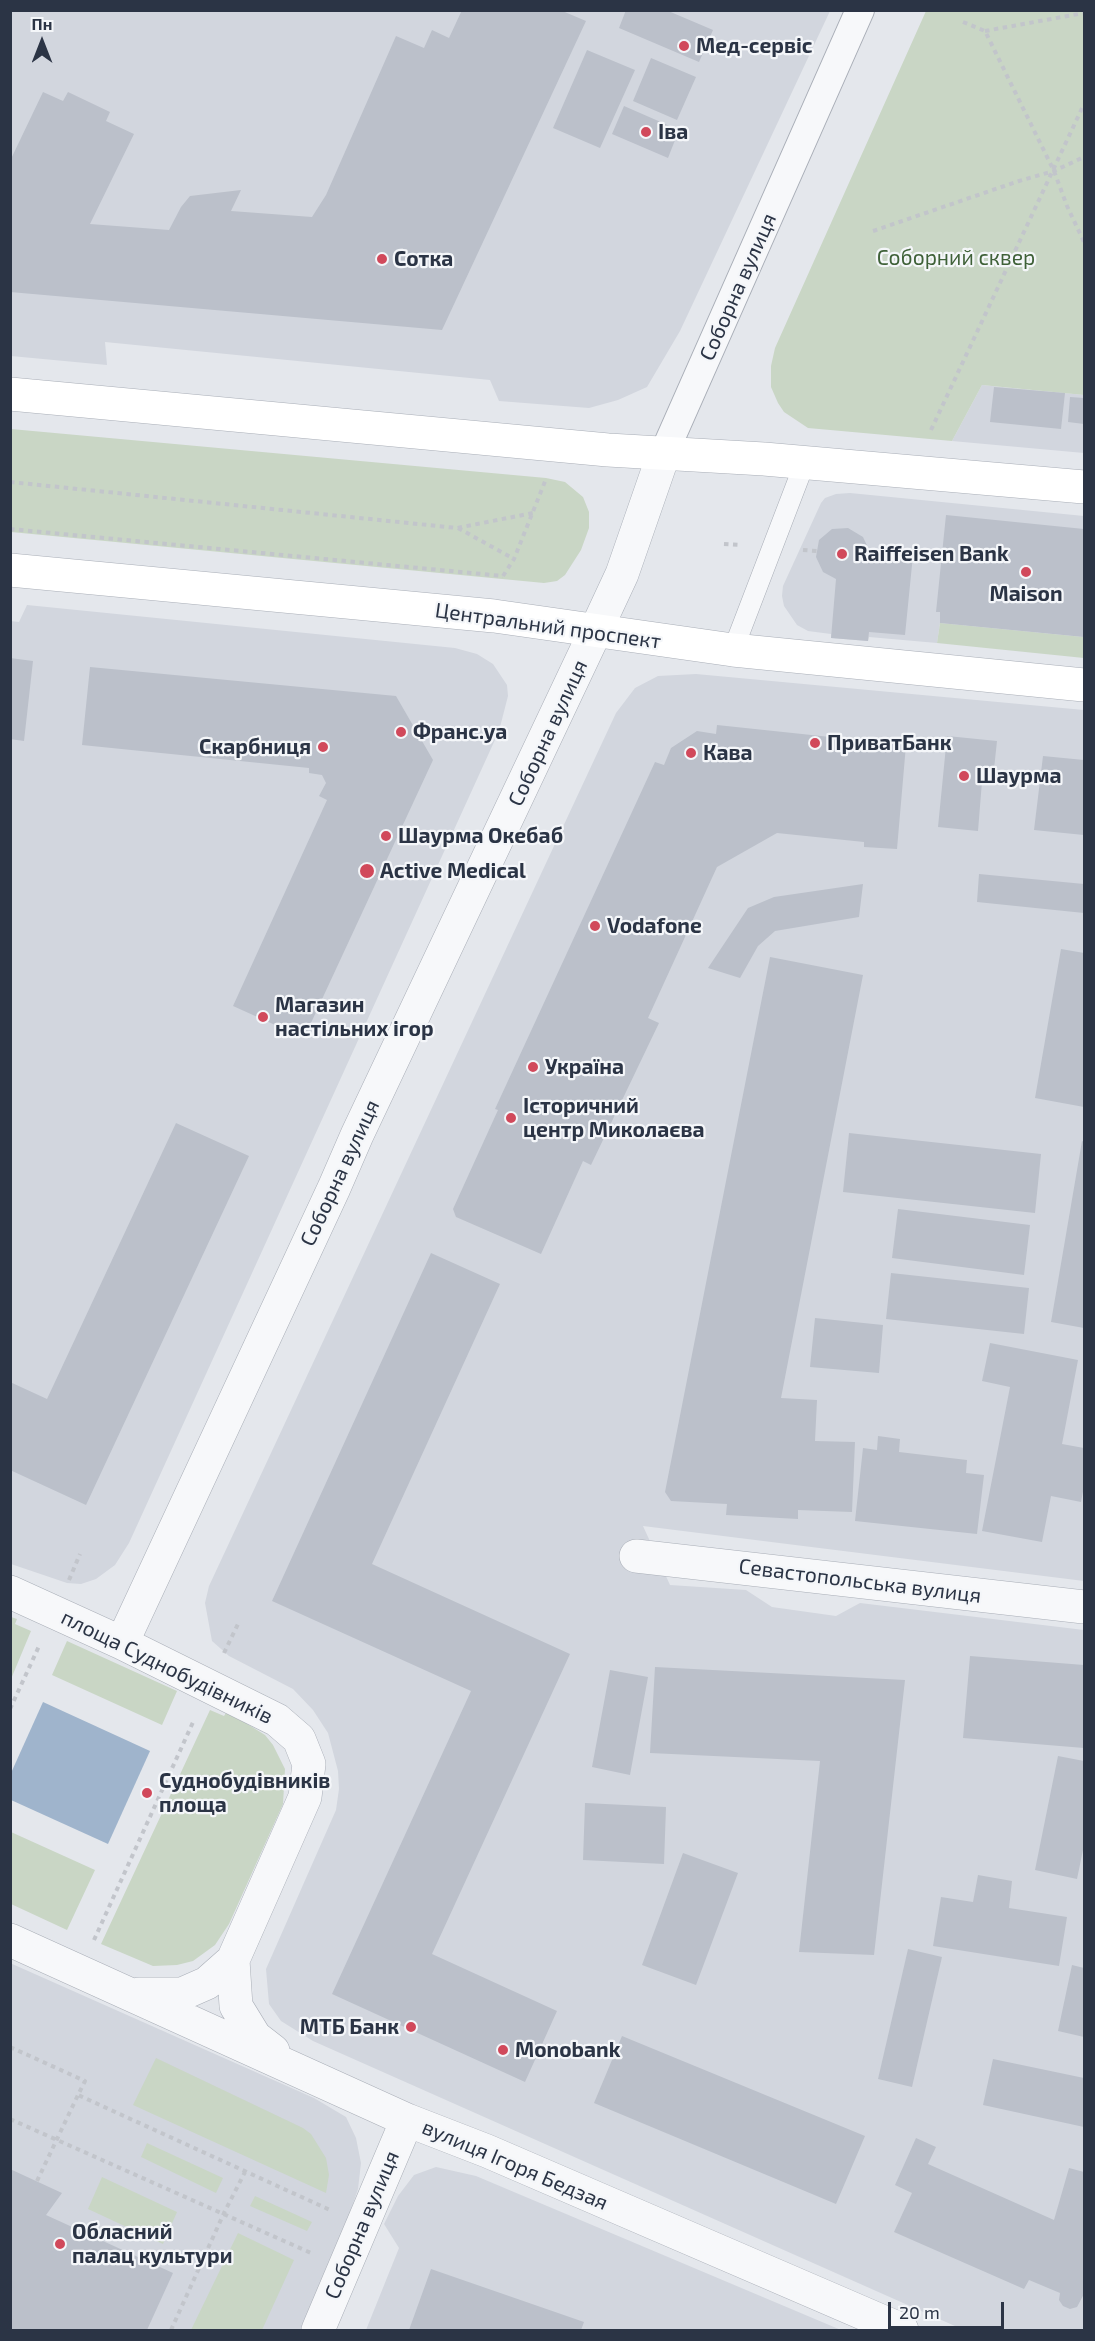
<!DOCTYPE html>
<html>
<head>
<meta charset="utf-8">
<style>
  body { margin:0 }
  #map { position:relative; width:1095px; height:2341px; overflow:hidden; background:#e4e7ec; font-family:"Exo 2",sans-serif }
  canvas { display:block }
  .frame { position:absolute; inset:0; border:12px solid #2b3445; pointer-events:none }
  .north { position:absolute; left:12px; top:12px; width:60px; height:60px; -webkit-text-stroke:4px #f4f6f9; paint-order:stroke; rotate:0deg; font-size:16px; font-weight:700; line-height:24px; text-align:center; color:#2b3445 }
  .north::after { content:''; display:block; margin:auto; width:21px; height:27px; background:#2b3445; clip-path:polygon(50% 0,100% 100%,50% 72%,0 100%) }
  .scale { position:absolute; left:888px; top:2302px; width:116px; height:27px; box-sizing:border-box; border:3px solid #2b3445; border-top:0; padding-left:8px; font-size:18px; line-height:21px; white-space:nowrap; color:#2b3445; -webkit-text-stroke:4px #f4f6f9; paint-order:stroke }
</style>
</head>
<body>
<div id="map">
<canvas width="1095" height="2341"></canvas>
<div class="frame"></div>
<div class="north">Пн</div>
<div class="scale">20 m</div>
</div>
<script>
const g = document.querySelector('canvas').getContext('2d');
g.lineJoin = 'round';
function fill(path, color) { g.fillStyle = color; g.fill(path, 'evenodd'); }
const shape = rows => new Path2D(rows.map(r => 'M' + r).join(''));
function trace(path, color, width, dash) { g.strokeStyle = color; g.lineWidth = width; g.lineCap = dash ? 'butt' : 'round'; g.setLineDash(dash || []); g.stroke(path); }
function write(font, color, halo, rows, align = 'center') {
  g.font = font + ' "Exo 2",sans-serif'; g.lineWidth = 4.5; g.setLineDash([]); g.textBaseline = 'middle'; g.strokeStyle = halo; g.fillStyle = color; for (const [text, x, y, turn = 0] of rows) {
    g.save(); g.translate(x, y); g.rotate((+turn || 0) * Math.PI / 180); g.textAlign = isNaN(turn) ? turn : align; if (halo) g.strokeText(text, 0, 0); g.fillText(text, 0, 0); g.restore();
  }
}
fill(shape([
  [10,11,830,11,680,331,647,387,618,400,589,408,499,401,490,380,105,342,107,365,11,356],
  [982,385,1084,395,1084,453,952,441],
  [850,493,1084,516,1084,637,940,623,937,643,869,637,868,641,831,638,831,634,808,631,797,625,784,606,782,596,783,586,821,503,825,498,836,494],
  [27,605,455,648,477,654,493,664,507,685,508,696,499,731,129,1543,115,1565,96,1579,81,1584,67,1583,11,1564,10,621,19,622],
  [696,674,1084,710,1084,1581,643,1526,670,1585,746,1590,772,1607,836,1616,860,1603,1084,1630,1084,2330,964,2330,313,2041,281,2021,269,2004,266,1969,336,1810,339,1789,338,1771,328,1733,313,1710,293,1689,229,1656,212,1641,205,1603,209,1586,616,713,635,688,658,676],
  [10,1963,314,2098,346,2117,356,2138,361,2163,358,2189,339,2245,301,2330,11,2330],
  [436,2167,476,2176,841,2330,366,2330,399,2248,384,2224,398,2196,414,2175]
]), '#d2d6de');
fill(shape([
  [926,11,1084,11,1084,395,982,385,952,441,808,428,784,412,778,403,771,387,771,366,775,348],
  [11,429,546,478,565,482,583,497,589,512,589,528,581,550,565,575,557,581,544,583,11,532],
  [940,623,1084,637,1084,658,937,643],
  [11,1617,17,1619,15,1624,31,1631,11,1679],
  [67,1641,177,1691,162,1725,52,1675],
  [210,1710,224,1716,226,1713,241,1720,265,1735,273,1745,285,1769,283,1804,229,1924,215,1945,193,1961,177,1965,153,1966,101,1944],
  [11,1832,95,1870,67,1930,11,1904],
  [156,2058,303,2128,311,2134,326,2158,329,2175,326,2193,133,2105],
  [147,2143,223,2178,216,2193,141,2157],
  [102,2177,177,2212,163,2244,88,2209],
  [255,2196,312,2222,307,2231,250,2206],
  [238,2233,294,2260,262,2330,191,2330]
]), '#c9d6c5');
fill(shape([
  [43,1702,150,1751,108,1844,11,1800,11,1773]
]), '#9fb4cc');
fill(shape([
  [462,10,560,10,586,21,442,330,10,292,10,161,43,92,63,101,68,92,110,112,106,121,134,134,90,224,169,230,181,207,190,196,241,190,231,211,312,217,326,195,396,36,424,48,432,30,449,38],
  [626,10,666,10,713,30,699,62,619,28],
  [587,50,635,70,600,148,553,128],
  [651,58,696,77,677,120,633,101],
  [624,106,679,130,668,158,612,134],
  [994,387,1065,393,1061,429,990,422],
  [1070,397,1084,398,1084,424,1068,422],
  [946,515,1084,529,1084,637,940,623,940,612,936,612],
  [848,528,863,537,870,552,913,555,905,635,869,632,868,641,831,638,836,579,823,572,816,557,819,540,832,529],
  [10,658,33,661,24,741,10,739],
  [90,667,396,696,433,760,304,1038,233,1006,327,800,319,796,326,783,322,775,309,773,309,768,82,745],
  [717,725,906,745,897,849,864,847,864,842,777,833,717,867,648,1018,659,1023,591,1165,583,1161,541,1254,456,1217,453,1209,498,1110,495,1109,655,762,664,765,671,748,697,731,716,734],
  [947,736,997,741,994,769,983,769,978,831,938,827],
  [1043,756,1084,760,1084,835,1034,830],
  [979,874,1084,884,1084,913,977,902],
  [863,884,859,917,775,931,758,946,740,978,708,968,748,908,774,897],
  [1061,949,1084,953,1084,1107,1035,1098],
  [770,957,863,975,781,1398,817,1400,815,1441,855,1442,852,1512,798,1510,798,1519,726,1515,727,1504,671,1501,665,1492],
  [176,1123,249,1156,86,1505,10,1470,10,1382,47,1399],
  [849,1133,1041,1154,1035,1213,843,1192],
  [1082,1141,1084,1142,1084,1328,1051,1322],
  [898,1209,1030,1225,1024,1275,892,1258],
  [431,1253,500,1284,372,1564,570,1654,432,1954,557,2011,525,2082,332,1994,471,1691,272,1601],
  [891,1273,1029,1288,1024,1334,886,1319],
  [815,1318,883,1325,879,1373,810,1367],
  [990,1343,1078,1360,1062,1444,1084,1448,1084,1486,1081,1502,1051,1496,1042,1542,982,1531,1010,1387,982,1381],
  [878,1436,900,1439,899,1452,967,1460,966,1473,984,1475,977,1534,855,1521,863,1448,877,1450],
  [970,1656,1084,1665,1084,1748,963,1738],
  [655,1667,905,1680,874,1955,799,1952,820,1761,650,1753],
  [610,1670,648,1677,630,1775,592,1767],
  [1058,1756,1084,1761,1084,1845,1077,1879,1035,1870],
  [585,1803,666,1807,664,1864,583,1860],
  [683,1853,738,1873,696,1985,642,1965],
  [978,1875,1012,1881,1009,1908,1067,1917,1059,1966,933,1946,941,1897,973,1902],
  [908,1949,942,1957,912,2087,878,2079],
  [1072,1965,1084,1968,1084,2037,1058,2031],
  [622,2036,865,2136,836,2204,594,2103],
  [993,2059,1084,2078,1084,2127,983,2105],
  [916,2138,936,2147,928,2164,1054,2220,1069,2168,1084,2172,1084,2294,1077,2307,1070,2309,1063,2306,1059,2300,1060,2293,1029,2280,1024,2289,894,2232,912,2193,895,2185],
  [10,2169,62,2193,46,2215,173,2273,147,2330,10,2330],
  [431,2269,584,2322,581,2330,409,2330]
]), '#bbc0ca');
const service = shape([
  [733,650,805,462]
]);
const pedestrian = shape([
  [664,453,860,10]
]);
const minor = shape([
  [636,1556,1084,1607],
  [10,1592,122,1643,277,1720,299,1739,309,1764,305,1797,233,1960,207,1983,182,1994,139,1994],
  [122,1643,334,1188,357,1135,595,632,622,574,664,453],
  [10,1940,407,2120,487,2151,902,2330],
  [233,1960,236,2006,255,2037,273,2051],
  [318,2330,407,2120]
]);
const secondary = shape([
  [10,394,608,450,764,459,1084,487],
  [10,570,494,616,733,650,1084,685]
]);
trace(service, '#a9aeb7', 21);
trace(pedestrian, '#a9aeb7', 30);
trace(minor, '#a9aeb7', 34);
trace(secondary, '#a9aeb7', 34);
trace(shape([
  [963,22,985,31,1054,171,1067,206,1084,242],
  [985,31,1084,13],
  [873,231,1019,181,1054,171,1084,157],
  [931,430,1084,104],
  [10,482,457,528,533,513],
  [458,528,514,559],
  [10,529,503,576],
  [724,544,741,545],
  [803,550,817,551],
  [503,576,514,559,546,479],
  [69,1580,80,1554],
  [224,1653,238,1624],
  [10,1709,40,1644],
  [94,1940,194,1720],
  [10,2047,85,2081,78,2095,330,2210],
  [10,2119,311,2253],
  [37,2181,78,2095],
  [171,2330,224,2213,245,2172]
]), '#c2c5cb', 4, [4.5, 4.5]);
trace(service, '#f7f8fa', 20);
trace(pedestrian, '#f7f8fa', 28);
trace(minor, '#f7f8fa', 33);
trace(secondary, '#fff', 33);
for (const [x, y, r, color] of [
  [684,46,6,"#d1495b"],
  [646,132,6,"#d1495b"],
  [382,259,6,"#d1495b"],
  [842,554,6,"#d1495b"],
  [1026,572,6,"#d1495b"],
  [401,732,6,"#d1495b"],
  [815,743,6,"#d1495b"],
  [323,747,6,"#d1495b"],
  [691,753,6,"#d1495b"],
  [964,776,6,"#d1495b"],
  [386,836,6,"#d1495b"],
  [367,871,8,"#d1495b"],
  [595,926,6,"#d1495b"],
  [263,1017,6,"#d1495b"],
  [533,1067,6,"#d1495b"],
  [511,1118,6,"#d1495b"],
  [147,1793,6,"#d1495b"],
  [411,2027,6,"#d1495b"],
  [503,2050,6,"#d1495b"],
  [60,2244,6,"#d1495b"]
]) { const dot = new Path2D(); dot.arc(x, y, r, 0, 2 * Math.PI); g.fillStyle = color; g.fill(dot); trace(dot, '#f4f6f9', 2); }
write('bold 21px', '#2b3445', '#f4f6f9', [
  ["Мед-сервіс",696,46],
  ["Іва",658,132],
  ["Сотка",394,259],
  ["Raiffeisen Bank",854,554],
  ["Maison",1026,594,"center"],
  ["Франс.уа",413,732],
  ["ПриватБанк",827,743],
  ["Скарбниця",311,747,"right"],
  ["Кава",703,753],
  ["Шаурма",976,776],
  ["Шаурма Окебаб",398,836],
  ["Active Medical",380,871],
  ["Vodafone",607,926],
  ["Магазин",275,1005],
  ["настільних ігор",275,1029],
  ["Україна",545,1067],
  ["Історичний",523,1106],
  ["центр Миколаєва",523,1130],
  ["Суднобудівників",159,1781],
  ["площа",159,1805],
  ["МТБ Банк",399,2027,"right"],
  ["Monobank",515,2050],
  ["Обласний",72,2232],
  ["палац культури",72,2256]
], 'left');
write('21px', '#3f6138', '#f4f6f9', [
  ["Соборний сквер",956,258]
]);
write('21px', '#2b3445', '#f4f6f9', [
  ["Соборна вулиця",738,287,-66],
  ["Центральний проспект",548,626,8],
  ["Соборна вулиця",548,733,-65],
  ["Соборна вулиця",340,1173,-65],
  ["Севастопольська вулиця",860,1581,7],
  ["площа Суднобудівників",167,1667,26],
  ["вулиця Ігоря Бедзая",515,2165,23],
  ["Соборна вулиця",362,2225,-67]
]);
</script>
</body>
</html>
